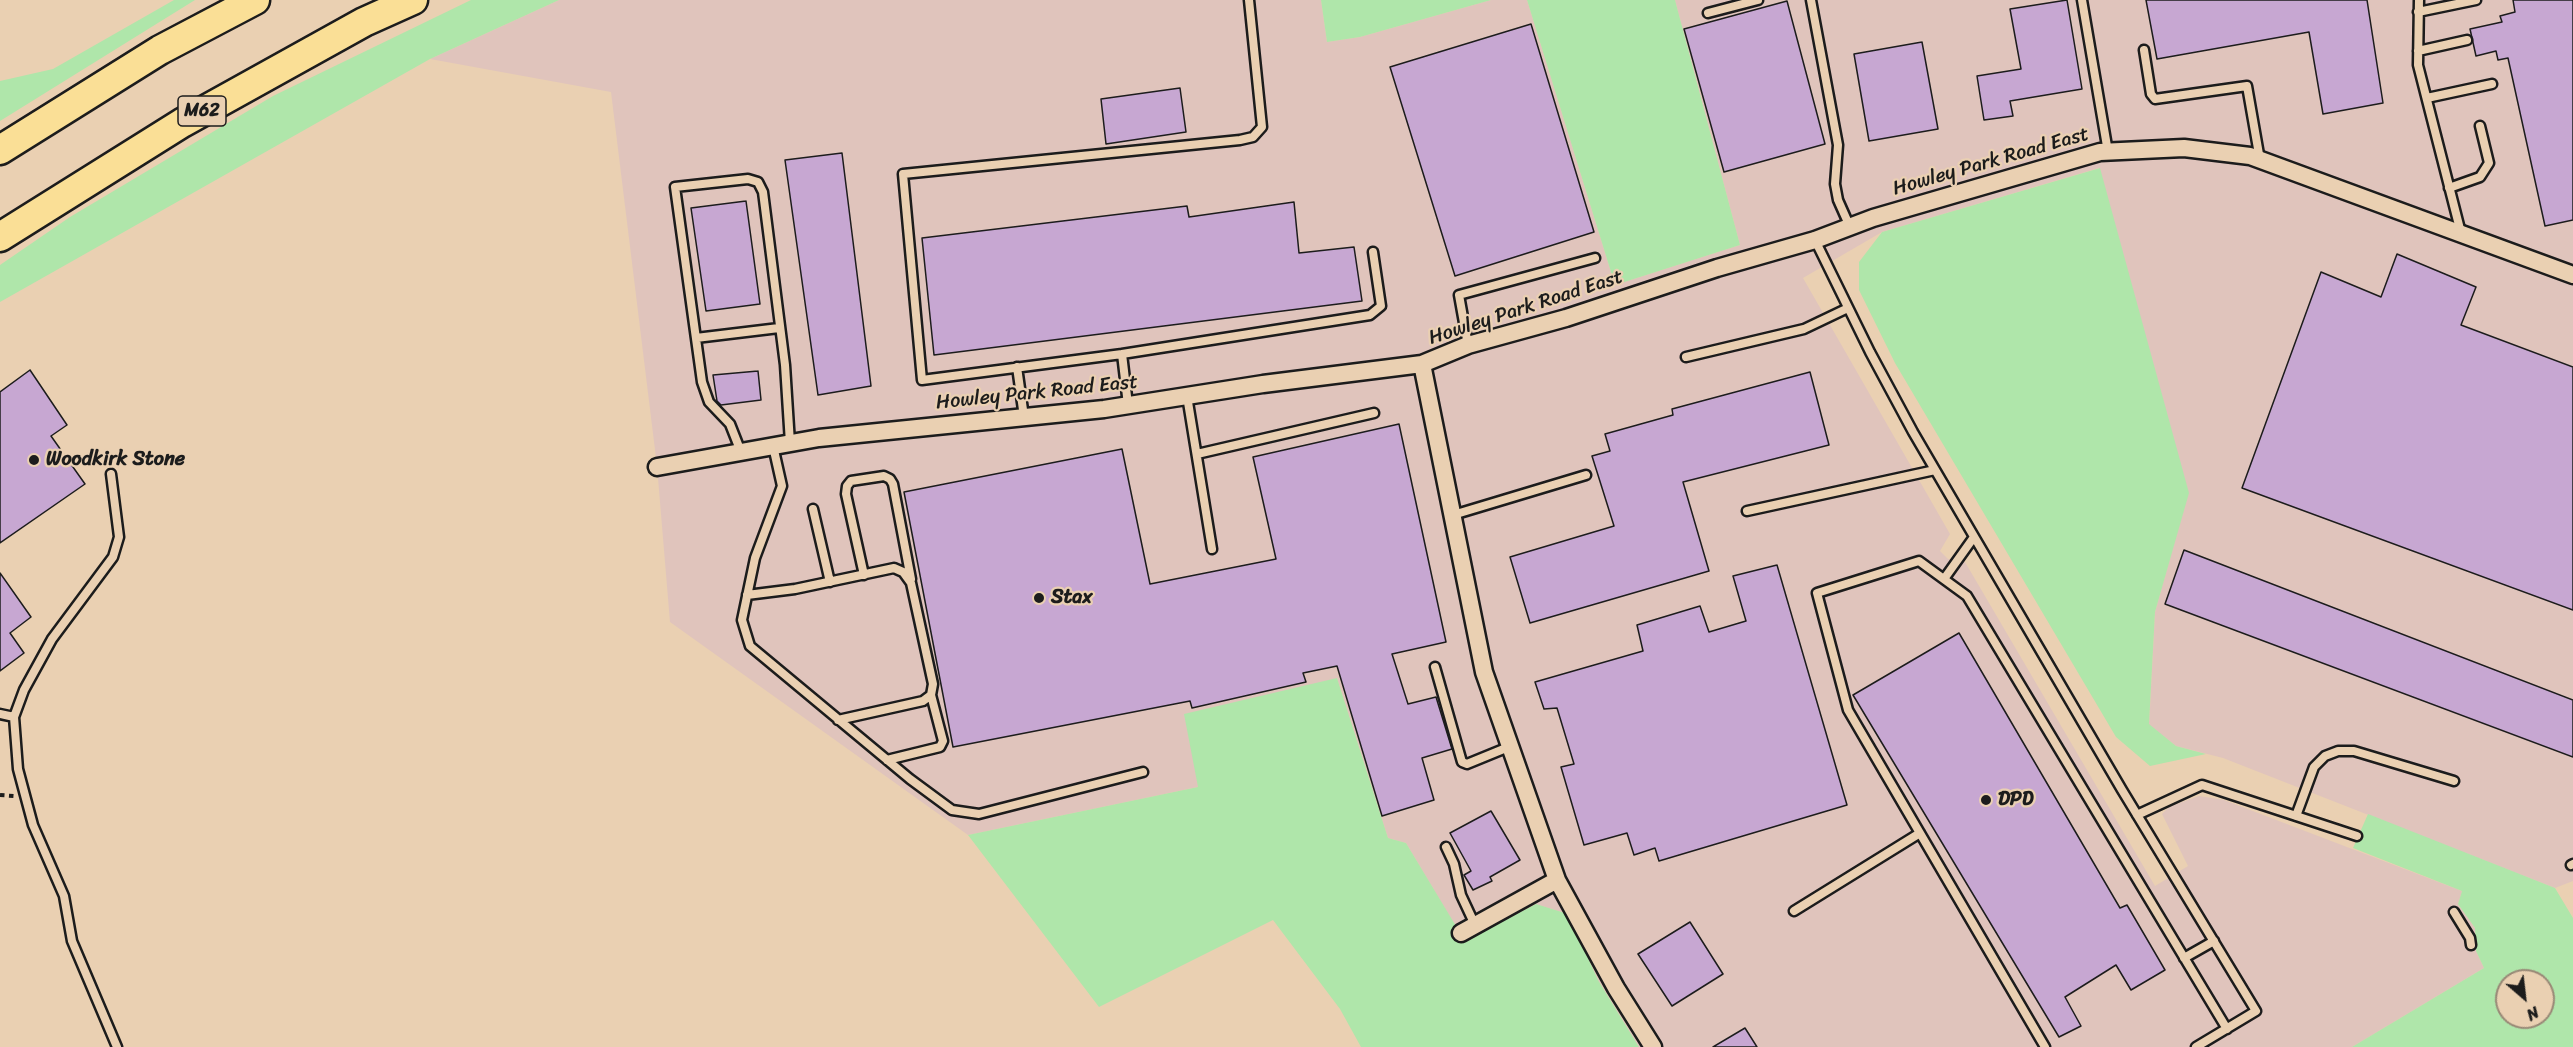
<!DOCTYPE html>
<html>
<head>
<meta charset="utf-8">
<style>
  body { margin:0 }
  #map { position:relative; width:2573px; height:1047px; overflow:hidden; background:#ead0b2; font-family:Sriracha,sans-serif }
  canvas { display:block }
  .north { position:absolute; left:2495px; top:969px; width:60px; height:60px; box-sizing:border-box; background:#ead0b2; border:2px solid #988876; border-radius:50%; rotate:152deg; font-size:16px; font-weight:700; line-height:24px; text-align:center; color:#1c1c1c }
  .north::after { content:''; display:block; margin:auto; width:21px; height:27px; background:#1c1c1c; clip-path:polygon(50% 0,100% 100%,50% 72%,0 100%) }
</style>
</head>
<body>
<div id="map">
<canvas width="2573" height="1047"></canvas>
<div class="north">N</div>
</div>
<script>
const g = document.querySelector('canvas').getContext('2d');
g.lineJoin = 'round';
function fill(path, color) { g.fillStyle = color; g.fill(path, 'evenodd'); }
const shape = rows => new Path2D(rows.map(r => 'M' + r).join(''));
function trace(path, color, width, dash) { g.strokeStyle = color; g.lineWidth = width; g.lineCap = dash ? 'butt' : 'round'; g.setLineDash(dash || []); g.stroke(path); }
function write(font, color, halo, rows, align = 'center') {
  g.font = font + ' Sriracha,sans-serif'; g.lineWidth = 4.5; g.setLineDash([]); g.textBaseline = 'middle'; g.strokeStyle = halo; g.fillStyle = color; for (const [text, x, y, turn = 0] of rows) {
    g.save(); g.translate(x, y); g.rotate((+turn || 0) * Math.PI / 180); g.textAlign = isNaN(turn) ? turn : align; if (halo) g.strokeText(text, 0, 0); g.fillText(text, 0, 0); g.restore();
  }
}
fill(shape([
  [559,0,1321,0,1327,42,1360,37,1491,0,1527,0,1615,285,1740,245,1675,0,2573,0,2573,881,2555,888,2223,758,2176,746,2149,725,2155,612,2188,493,2099,168,1882,232,1803,278,1950,534,1940,551,1948,559,1965,562,2155,886,2188,866,2162,814,2169,807,2199,796,2224,800,2462,891,2458,904,2475,928,2476,951,2484,968,2352,1047,1639,1047,1598,980,1568,914,1535,904,1465,942,1406,843,1388,838,1337,678,1198,787,968,835,670,622,657,466,611,92,430,59]
]), '#e0c4bc');
fill(shape([
  [174,0,195,0,0,121,0,81,53,69],
  [471,0,559,0,430,59,0,302,0,265,70,217,273,96],
  [1321,0,1491,0,1360,37,1327,42],
  [1527,0,1675,0,1740,245,1615,285],
  [2100,168,2189,493,2155,612,2149,724,2176,746,2206,754,2150,766,2116,737,1895,363,1859,290,1859,262,1882,232],
  [1337,678,1388,838,1406,843,1465,941,1536,904,1568,914,1598,980,1639,1047,1361,1047,1340,1009,1273,920,1099,1007,968,835,1198,787,1184,714],
  [2368,814,2555,888,2573,918,2573,1047,2352,1047,2484,968,2476,951,2475,928,2458,904,2462,891,2353,848],
  [2507,981,2543,981,2543,1017,2507,1017]
]), '#afe6aa');
const building = shape([
  [2067,0,2082,89,2010,101,2013,116,1984,120,1977,76,2021,69,2010,9,2067,0],
  [2146,0,2367,0,2383,103,2323,114,2309,32,2157,59,2146,0],
  [2513,0,2573,0,2573,220,2545,226,2508,58,2498,60,2496,51,2476,56,2470,29,2502,22,2500,16,2515,12,2513,0],
  [1787,1,1825,144,1724,172,1684,29,1787,1],
  [1531,24,1594,232,1455,276,1390,67,1531,24],
  [1922,42,1938,129,1869,141,1854,54,1922,42],
  [1180,88,1186,132,1106,144,1101,99,1180,88],
  [842,153,871,386,818,395,785,160,842,153],
  [746,201,760,304,706,311,691,208,746,201],
  [1294,202,1299,253,1354,247,1362,301,934,355,922,238,1187,206,1189,217,1294,202],
  [2397,254,2476,287,2461,325,2573,367,2573,610,2242,488,2321,272,2381,297,2397,254],
  [30,370,67,425,51,436,85,484,0,543,0,392,30,370],
  [758,371,761,400,721,405,717,401,713,375,758,371],
  [1810,372,1829,445,1683,482,1709,571,1530,623,1510,557,1614,526,1592,456,1610,451,1605,434,1673,415,1672,409,1810,372],
  [1399,424,1446,642,1392,654,1408,704,1436,697,1452,749,1422,758,1434,800,1382,816,1337,666,1303,673,1306,682,1192,708,1190,701,953,747,904,492,1122,449,1150,584,1276,559,1253,457,1399,424],
  [2184,550,2573,700,2573,757,2165,604,2184,550],
  [1777,565,1847,805,1659,861,1655,848,1634,855,1627,833,1584,845,1561,767,1574,764,1557,708,1544,709,1535,682,1643,651,1637,625,1700,606,1709,632,1746,621,1733,576,1777,565],
  [0,573,31,617,10,633,24,653,0,671,0,573],
  [1959,633,2120,908,2127,905,2165,970,2131,990,2116,965,2065,997,2081,1026,2059,1037,1853,695,1959,633],
  [1491,811,1520,860,1490,877,1492,881,1473,890,1464,875,1471,871,1450,833,1491,811],
  [1690,922,1723,974,1672,1006,1638,954,1690,922],
  [1745,1028,1757,1047,1713,1047,1745,1028]
]);
fill(building, '#c7a7d2');
trace(building, '#1c1c1c', 1.5);
const lane = shape([
  [1811,0,1838,145,1835,184,1838,200,1850,227],
  [2082,0,2108,152],
  [2419,0,2418,65,2461,233],
  [2418,12,2476,0],
  [1708,13,1758,0],
  [2144,50,2151,94,2155,99,2247,86,2260,160],
  [2418,51,2467,40],
  [2427,98,2492,84],
  [2449,188,2480,177,2489,163,2480,126],
  [1815,240,1870,352,1913,432,2122,790,2256,1011,2196,1047],
  [696,338,779,328],
  [1468,345,1459,295,1595,258],
  [1122,354,922,380,903,174,1240,140,1253,137,1262,127,1249,0],
  [1686,357,1804,329,1848,308],
  [1017,367,1024,417],
  [1187,396,1212,549],
  [1128,405,1122,354,1370,315,1381,306,1373,252],
  [773,446,782,486,755,558,742,620,750,646,910,779,952,810,979,814,1143,772],
  [741,452,730,424,709,402,702,382,675,187,748,179,758,182,763,192,785,365,790,443],
  [1197,454,1374,413],
  [111,474,119,537,113,557,52,639,24,690,14,717,18,769,33,825,64,896,72,941,117,1047],
  [813,509,830,582],
  [1747,511,1935,470],
  [1453,515,1586,475],
  [864,575,846,494,847,486,851,481,884,476,890,479,893,484,911,579],
  [1944,579,1974,537],
  [747,595,795,589,894,568,903,572,911,583,933,684,931,695,923,701,838,720],
  [1435,667,1462,762,1467,764,1511,746],
  [0,714,14,717],
  [887,760,940,747,943,741,931,695],
  [2137,815,2202,785,2357,836],
  [2296,816,2314,767,2325,756,2338,751,2354,751,2454,781],
  [1446,847,1454,864,1461,895,1475,925],
  [2571,865,2573,864],
  [1794,911,1920,833],
  [2454,912,2470,938,2471,945],
  [2184,958,2214,941],
  [2045,1047,1848,710,1817,593,1919,561,1967,596,2227,1029]
]);
const street = shape([
  [1422,364,1484,672,1557,880,1616,988,1653,1047],
  [657,467,819,438,1104,409,1263,384,1422,364,1468,345,1566,318,1717,268,1815,240,1873,218,2100,152,2184,148,2250,156,2573,275],
  [1461,933,1557,880]
]);
const highway = shape([
  [0,150,160,50,255,0],
  [0,237,182,123,364,22,413,0]
]);
trace(lane, '#1c1c1c', 13);
trace(street, '#1c1c1c', 21);
trace(highway, '#1c1c1c', 33);
trace(shape([
  [0,795,14,796]
]), '#1c1c1c', 4, [4.5, 4.5]);
trace(lane, '#ead0b2', 8);
trace(street, '#ead0b2', 16);
trace(highway, '#fadf96', 28);
for (const [x, y, r, color] of [
  [34,460,6,"#1c1c1c"],
  [1039,598,6,"#1c1c1c"],
  [1986,800,6,"#1c1c1c"]
]) { const dot = new Path2D(); dot.arc(x, y, r, 0, 2 * Math.PI); g.fillStyle = color; g.fill(dot); trace(dot, '#ead0b2', 2); }
for (const [x, y, w] of [
  [202,111,48]
]) { const box = new Path2D(); box.roundRect(x - w / 2, y - 15, w, 30, 4.5); g.fillStyle = '#ead0b2'; g.fill(box); trace(box, '#1c1c1c', 1.5); }
write('bold 18px', '#1c1c1c', null, [
  ["M62",202,111]
]);
write('20px', '#1c1c1c', '#ead0b2', [
  ["Howley Park Road East",1991,162,-16],
  ["Howley Park Road East",1526,308,-18],
  ["Howley Park Road East",1037,393,-6]
]);
write('bold 20px', '#1c1c1c', '#ead0b2', [
  ["Woodkirk Stone",46,460],
  ["Stax",1051,598],
  ["DPD",1998,800]
], 'left');
</script>
</body>
</html>
